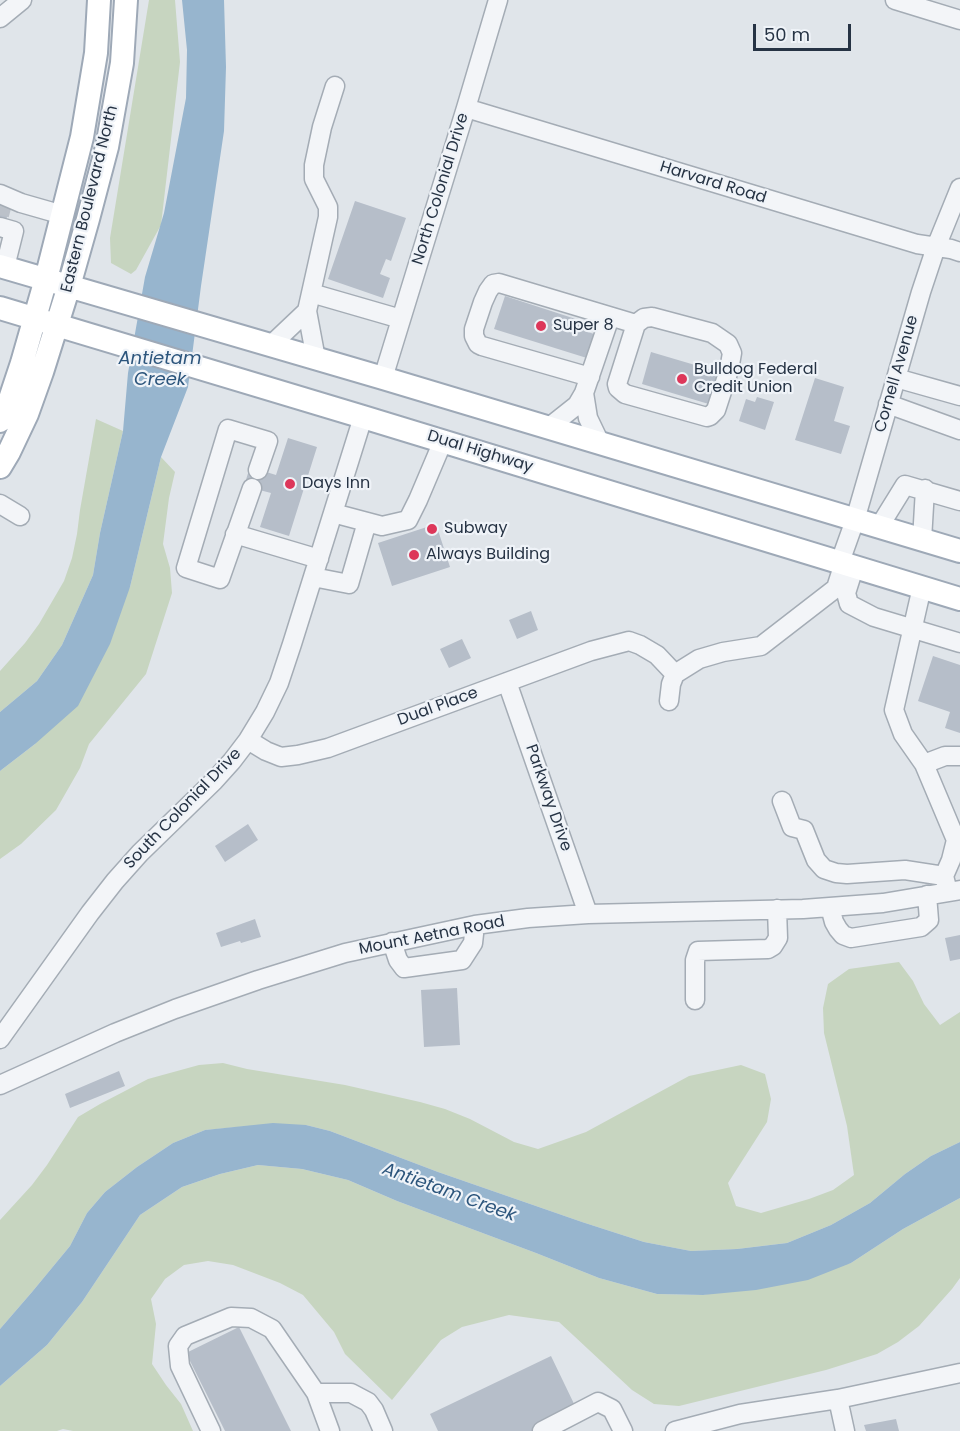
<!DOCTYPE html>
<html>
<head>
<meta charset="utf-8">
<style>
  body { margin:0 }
  #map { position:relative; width:960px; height:1431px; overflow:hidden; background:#e0e5ea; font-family:Poppins,sans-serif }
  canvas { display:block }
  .scale { position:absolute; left:753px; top:24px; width:98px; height:27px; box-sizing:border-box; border:3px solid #263344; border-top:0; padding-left:8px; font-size:18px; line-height:21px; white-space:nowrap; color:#263344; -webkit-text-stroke:4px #eff3f8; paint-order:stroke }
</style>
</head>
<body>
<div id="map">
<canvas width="960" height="1431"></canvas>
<div class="scale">50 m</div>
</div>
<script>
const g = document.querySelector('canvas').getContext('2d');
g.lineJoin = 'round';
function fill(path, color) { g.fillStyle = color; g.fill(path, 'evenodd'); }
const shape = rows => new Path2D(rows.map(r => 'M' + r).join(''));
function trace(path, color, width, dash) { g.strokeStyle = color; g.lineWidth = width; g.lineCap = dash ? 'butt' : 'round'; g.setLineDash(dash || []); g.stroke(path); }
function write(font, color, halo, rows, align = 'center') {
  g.font = font + ' Poppins,sans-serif'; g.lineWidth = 4.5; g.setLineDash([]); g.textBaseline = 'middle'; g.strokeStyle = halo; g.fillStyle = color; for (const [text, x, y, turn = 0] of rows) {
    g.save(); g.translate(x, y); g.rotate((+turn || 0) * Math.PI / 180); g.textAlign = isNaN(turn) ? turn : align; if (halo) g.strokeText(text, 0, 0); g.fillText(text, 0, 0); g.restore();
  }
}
fill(shape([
  [149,0,175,0,180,62,161,225,136,270,131,274,111,263,110,238],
  [96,419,123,431,100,533,93,575,62,645,37,681,0,712,0,671,25,643,39,624,64,581,72,558,77,534,80,510],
  [161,457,175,472,169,498,163,544,170,568,172,593,146,674,89,744,80,768,56,810,21,844,0,859,0,771,35,744,130,587],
  [899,962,913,981,924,1004,940,1025,960,1012,960,1142,931,1156,905,1174,870,1203,831,1225,787,1243,737,1249,691,1251,644,1242,582,1222,438,1172,330,1131,306,1125,238,1127,205,1130,173,1143,137,1167,105,1192,87,1213,70,1246,32,1292,0,1329,0,1220,32,1185,47,1165,78,1117,100,1104,148,1079,199,1065,223,1063,247,1069,345,1085,420,1102,445,1109,470,1119,514,1142,538,1149,586,1132,689,1076,741,1065,765,1074,771,1099,767,1122,728,1183,736,1206,761,1213,809,1199,833,1190,854,1175,847,1126,824,1033,823,1008,828,984,849,969],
  [258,1165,302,1169,348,1180,397,1201,536,1253,599,1278,657,1294,703,1295,851,1263,903,1229,960,1198,960,1278,952,1289,919,1326,898,1342,877,1354,826,1370,679,1406,654,1404,632,1390,559,1322,509,1315,462,1327,441,1340,392,1400,345,1354,334,1332,303,1295,280,1283,233,1265,208,1261,184,1265,165,1279,151,1299,156,1324,152,1364,166,1385,181,1404,193,1431,73,1431,63,1429,57,1431,0,1431,0,1386,47,1345,82,1302,140,1215,182,1187,220,1174]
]), '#c7d5c0');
fill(shape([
  [182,0,224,0,226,67,224,131,201,286,188,387,161,457,130,587,110,644,78,706,35,744,0,771,0,712,37,681,62,645,93,575,100,533,123,431,128,373,145,277,164,213,186,98,187,50],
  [273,1123,306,1125,330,1131,438,1172,582,1222,644,1242,691,1251,737,1249,787,1243,831,1225,870,1203,905,1174,931,1156,960,1142,960,1198,903,1229,851,1263,808,1280,756,1290,703,1295,657,1294,599,1278,536,1253,397,1201,348,1180,302,1169,258,1165,220,1174,182,1187,140,1215,82,1302,47,1345,0,1386,0,1329,32,1292,70,1246,87,1213,105,1192,137,1167,173,1143,205,1130]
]), '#97b5ce');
fill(shape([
  [0,198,12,202,6,220,0,218],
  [355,201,406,218,391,261,386,259,380,274,390,278,383,298,328,279],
  [505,296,588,323,585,331,597,335,590,359,494,329],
  [651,352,722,373,712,405,642,384],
  [815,378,844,387,834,421,850,426,841,454,795,440],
  [757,397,774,402,765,430,739,421,746,399,755,402],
  [288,438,317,447,289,536,260,527,271,493,244,486,250,467,276,475],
  [436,524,450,567,392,586,378,543],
  [531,611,538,630,517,639,509,620],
  [462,639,471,658,449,668,440,649],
  [933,656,960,665,960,733,945,728,950,712,918,701],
  [248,824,258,840,225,862,215,846],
  [255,919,261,937,241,943,240,941,221,947,216,933],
  [960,935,960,959,950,961,945,938],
  [457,988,460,1045,424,1047,421,990],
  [119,1071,125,1086,70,1108,65,1094],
  [239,1327,291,1431,225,1431,186,1353],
  [551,1356,577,1410,534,1431,438,1431,430,1414],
  [896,1419,899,1431,866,1431,864,1425]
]), '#b6bec9');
trace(shape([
  [0,215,4,200]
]), '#bbc1c9', 18, [18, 9]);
const minor = shape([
  [895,0,960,20],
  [0,18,22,0],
  [466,108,917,244,951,249,960,252],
  [0,194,21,203,63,215],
  [0,227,14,231,5,267],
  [311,293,401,319],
  [652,317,712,333,728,344,732,353,729,370,716,410,710,416,707,417,625,394,618,388,617,384,636,324,644,318,652,317],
  [270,346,307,311],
  [316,359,307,311,328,217,328,207,314,179,314,165,322,127,335,86],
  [590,377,482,346,478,344,474,336,474,329,483,302,488,291,493,284,499,283,636,324],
  [383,378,466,108,498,0],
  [896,378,960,396],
  [584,393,588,418,600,443],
  [888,404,960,430],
  [548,428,577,405,584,393,610,317],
  [252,488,220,579,186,568,228,429,268,441,258,470],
  [0,504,20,516],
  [333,513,382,526,408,520,418,500,443,441],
  [879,527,905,485,960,501],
  [235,534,319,559],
  [922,540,925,489],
  [840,562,855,520,921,292,936,247,960,188],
  [852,574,846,593,849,604,874,617,960,643],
  [313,577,349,584,367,522],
  [922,587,894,710,903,734,924,764,956,840,951,860,944,876,948,892],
  [507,682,588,914],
  [669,701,671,684,675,674,699,659,723,652,761,646,836,588,844,563],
  [248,740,266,751,281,757,298,755,328,748,591,651,629,641,640,645,657,655,675,674],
  [924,764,945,756,960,756],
  [782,801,792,827,804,830,816,860,824,869,836,873,847,874,905,870,944,876],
  [830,907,834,922,838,929,843,935,851,938,921,927,929,920,927,895],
  [392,942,398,960,404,968,462,960,473,943,475,925],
  [695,1000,695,960,698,951,768,949,773,946,778,938,777,909],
  [0,1039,90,913,115,881,140,853,214,781,232,761,248,740,265,712,279,683,292,644,363,417],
  [0,1085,115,1033,175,1009,258,980,345,953,475,925,528,918,588,914,803,909,883,903,960,890],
  [316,1393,351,1393,368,1402,374,1410,383,1431],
  [838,1399,845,1431],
  [211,1431,180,1366,178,1346,185,1336,231,1317,251,1318,272,1329,316,1393,330,1431],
  [542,1431,598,1402,612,1409,623,1431],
  [675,1431,740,1414,838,1399,960,1373]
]);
const major = shape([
  [0,266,383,378,960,551],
  [0,308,363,417,960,599],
  [0,421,9,402,22,363,46,279,82,137,96,53,99,0],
  [0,467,9,452,27,414,42,372,69,286,88,219,107,147,122,63,126,0]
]);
trace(minor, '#a4acb5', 21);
trace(major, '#9ea9b7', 26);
trace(minor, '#f3f5f8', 18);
trace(major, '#fff', 22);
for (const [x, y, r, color] of [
  [541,326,6,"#dd375a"],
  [682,379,6,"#dd375a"],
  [290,484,6,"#dd375a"],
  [432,529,6,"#dd375a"],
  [414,555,6,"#dd375a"]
]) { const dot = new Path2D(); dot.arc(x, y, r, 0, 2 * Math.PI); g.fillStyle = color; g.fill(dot); trace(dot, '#eff3f8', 2); }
write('16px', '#263344', '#eff3f8', [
  ["Harvard Road",713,183,17],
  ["North Colonial Drive",441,189,-73],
  ["Eastern Boulevard North",90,199,-76],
  ["Cornell Avenue",897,374,-74],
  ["Dual Highway",480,452,17],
  ["Dual Place",438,707,-20],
  ["Parkway Drive",548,798,71],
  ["South Colonial Drive",183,809,-46],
  ["Mount Aetna Road",432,936,-11]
]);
write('16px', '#263344', '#eff3f8', [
  ["Super 8",553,326],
  ["Bulldog Federal",694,370],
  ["Credit Union",694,388],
  ["Days Inn",302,484],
  ["Subway",444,529],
  ["Always Building",426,555]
], 'left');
write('italic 18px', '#2c557c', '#eff3f8', [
  ["Antietam",160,359],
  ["Creek",160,380],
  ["Antietam Creek",449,1193,20]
]);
</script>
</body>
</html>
